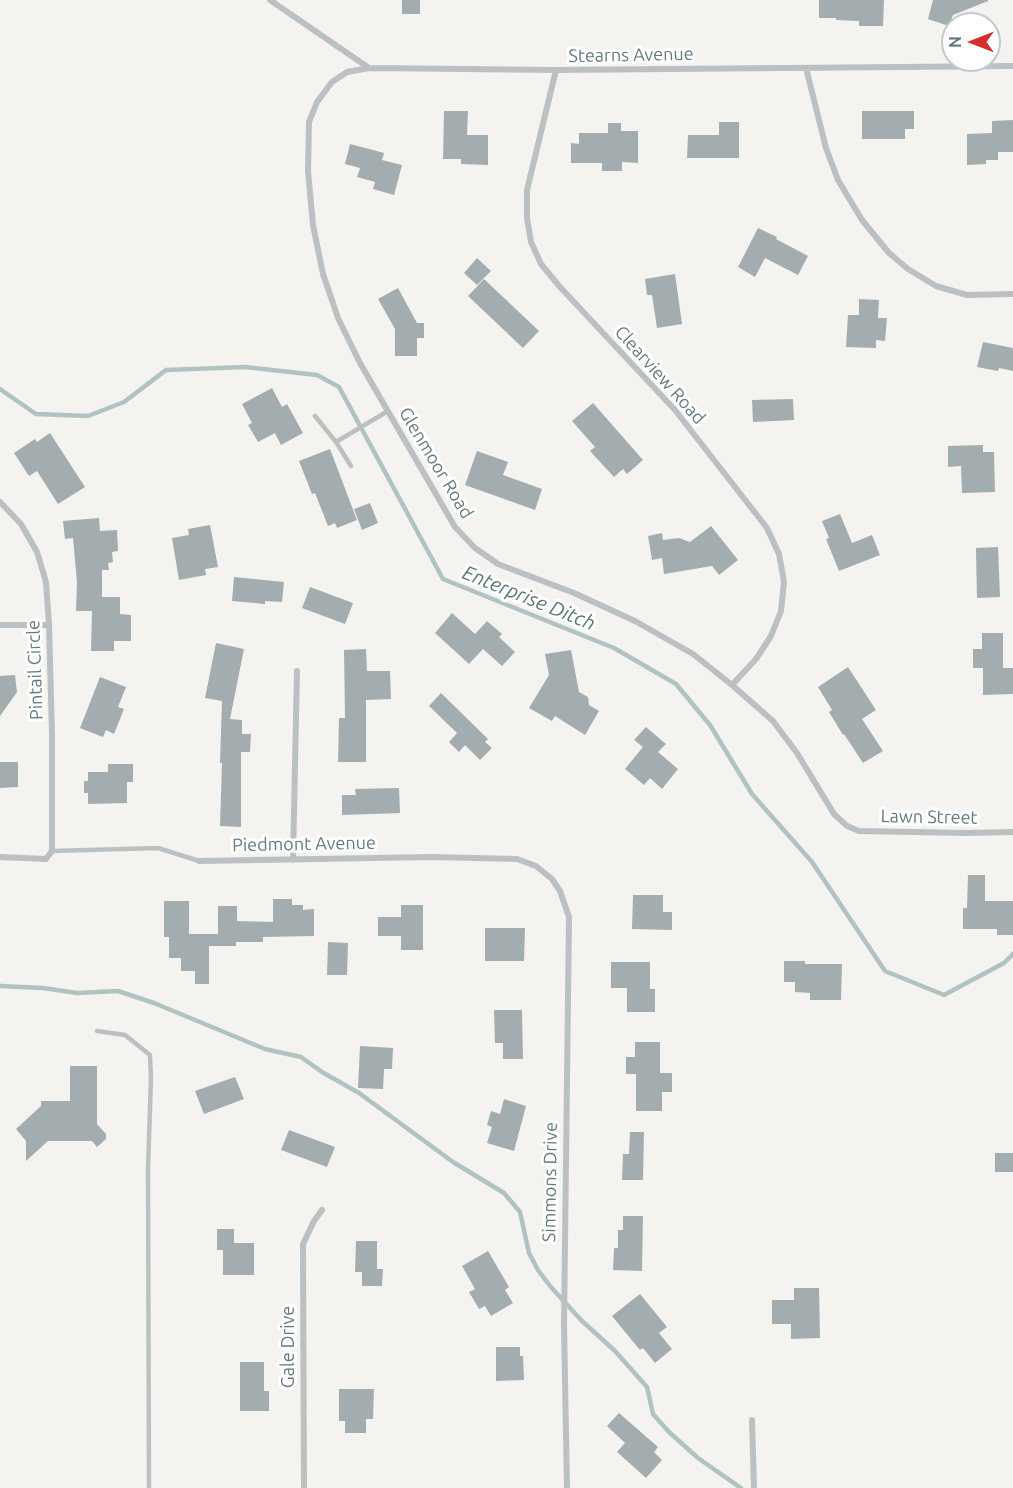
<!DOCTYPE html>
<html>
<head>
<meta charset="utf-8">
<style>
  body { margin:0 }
  #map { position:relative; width:1013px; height:1488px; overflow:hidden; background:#f4f3f0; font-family:Ubuntu,sans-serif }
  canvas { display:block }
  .north { position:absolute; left:941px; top:12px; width:60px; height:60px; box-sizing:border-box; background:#fff; border:2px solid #c1cacc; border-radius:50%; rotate:270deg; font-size:16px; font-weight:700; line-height:24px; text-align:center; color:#657a7f }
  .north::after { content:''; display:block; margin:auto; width:21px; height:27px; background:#d62e30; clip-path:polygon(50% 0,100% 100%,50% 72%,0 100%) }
</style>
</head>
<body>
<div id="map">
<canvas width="1013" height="1488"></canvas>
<div class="north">N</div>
</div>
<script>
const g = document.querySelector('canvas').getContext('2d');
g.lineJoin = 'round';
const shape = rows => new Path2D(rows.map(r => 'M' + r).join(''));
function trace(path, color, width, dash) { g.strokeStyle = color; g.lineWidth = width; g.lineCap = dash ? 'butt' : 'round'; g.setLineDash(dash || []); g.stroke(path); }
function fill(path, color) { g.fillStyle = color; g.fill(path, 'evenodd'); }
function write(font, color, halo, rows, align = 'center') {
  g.font = font + ' Ubuntu,sans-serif'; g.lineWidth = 6; g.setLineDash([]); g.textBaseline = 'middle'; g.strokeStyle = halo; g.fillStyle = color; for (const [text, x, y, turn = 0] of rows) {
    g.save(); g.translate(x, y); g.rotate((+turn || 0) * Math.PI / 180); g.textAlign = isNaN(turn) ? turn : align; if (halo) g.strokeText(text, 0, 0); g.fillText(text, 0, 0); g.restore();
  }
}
trace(shape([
  [0,389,36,414,88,416,124,402,166,370,245,367,317,375,339,387,443,579,614,648,676,684,710,725,752,794,812,862,885,971,944,995,1004,963,1013,954],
  [0,986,43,988,77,993,118,991,154,1003,265,1049,301,1057,322,1072,359,1093,453,1162,504,1193,520,1212,529,1253,538,1270,550,1286,581,1320,615,1351,647,1387,653,1414,669,1432,698,1458,741,1488]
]), '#b1c2c2', 4.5);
fill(shape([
  [402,0,420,0,420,14,402,14],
  [819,0,884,0,883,26,859,26,859,21,836,20,836,18,819,18],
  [933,0,988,0,988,1,953,15,949,26,928,19],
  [444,111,468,111,467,135,488,135,488,165,461,164,461,159,443,159],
  [862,111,914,111,914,129,905,129,905,139,862,139],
  [1013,120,1013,152,998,152,998,160,986,160,986,164,967,165,967,134,992,133,992,121],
  [719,122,739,122,739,158,687,158,688,135,719,135],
  [608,123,621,123,621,131,638,131,638,163,622,162,622,171,602,171,602,163,571,163,571,143,579,144,579,133,608,133],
  [350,144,384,153,382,160,402,165,394,195,373,189,375,182,357,177,360,168,345,164],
  [758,228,777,237,776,239,808,256,798,275,765,258,755,277,738,267],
  [477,258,491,271,477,285,464,273],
  [675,274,682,324,657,328,652,295,647,295,645,279],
  [484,279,539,331,523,348,468,296],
  [398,288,417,323,424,323,424,338,417,338,417,356,395,356,395,329,378,299],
  [859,299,879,300,878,318,887,318,885,341,876,340,876,348,846,347,848,315,859,315],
  [983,342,1013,348,1013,371,999,368,998,371,977,367],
  [272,388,282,407,287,404,303,433,281,445,275,433,258,442,248,425,252,423,242,404],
  [793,399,794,420,753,422,752,400],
  [593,403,643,460,627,474,623,469,614,477,590,451,595,447,572,421],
  [50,433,85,487,58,504,37,471,29,476,14,453,35,439,37,442],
  [983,445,983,452,994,452,995,492,962,493,961,466,948,467,948,446],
  [330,449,357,520,337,528,335,523,328,526,315,493,312,494,299,461],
  [477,451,508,462,503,475,542,489,535,510,465,485],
  [370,503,378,523,362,530,354,509],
  [840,514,852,543,872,535,880,555,839,571,826,539,829,538,822,521],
  [99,518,100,531,117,530,118,551,112,552,113,562,108,563,109,570,102,570,102,597,120,597,120,614,131,615,131,641,114,641,114,651,91,651,92,611,76,611,77,582,73,538,65,539,63,521],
  [210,525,218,567,205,569,206,575,179,580,172,538,189,535,188,529],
  [711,526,738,560,719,575,712,566,664,574,662,558,652,560,648,536,662,533,663,540,679,538,690,542],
  [998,547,1000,597,977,598,976,548],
  [234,577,284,582,282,602,265,601,265,604,232,601],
  [310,587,353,603,345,624,302,608],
  [452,613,475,634,487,621,502,634,499,637,515,652,502,666,483,649,469,664,435,633],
  [982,633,1003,633,1003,668,1013,668,1013,694,983,695,983,668,973,668,973,649,982,649],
  [216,643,244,649,230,719,242,720,242,734,251,734,250,752,241,752,241,827,220,826,222,763,220,763,222,701,205,698],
  [366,649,367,671,390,671,391,699,366,700,366,762,338,762,339,718,345,718,344,650],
  [571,650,579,692,588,697,589,705,599,711,585,735,555,716,552,721,529,708,549,675,545,654],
  [848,667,876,710,862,719,883,751,863,763,844,734,843,735,829,712,832,710,818,687],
  [15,675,17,692,0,716,0,676],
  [100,677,126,687,118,707,124,709,114,734,106,730,103,737,80,728],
  [441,693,488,739,485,742,492,748,480,760,465,745,459,752,449,742,457,733,429,706],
  [646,727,666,744,658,752,678,769,662,789,650,778,644,785,625,769,643,747,634,740],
  [0,762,18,762,18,787,0,788],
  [108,764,133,764,133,782,127,782,127,803,88,804,88,793,84,793,84,781,88,781,88,772,108,772],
  [399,788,400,813,342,815,342,795,356,795,355,789],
  [968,875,985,875,985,901,1013,901,1013,935,997,935,997,929,963,929,963,908,967,908],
  [633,895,663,895,663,912,672,912,672,930,632,929],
  [273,899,292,899,292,905,303,905,303,910,314,909,314,936,263,937,263,942,236,942,236,946,209,946,209,984,195,984,195,971,181,971,181,958,169,958,169,937,164,937,164,901,189,901,189,934,218,934,218,906,237,906,237,921,273,922],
  [401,905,423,905,423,950,401,950,401,936,378,936,378,917,401,917],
  [485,928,525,928,524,961,485,961],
  [328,942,348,943,347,975,327,975],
  [784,961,805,961,805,964,842,964,841,1000,810,1000,810,993,795,992,795,982,784,982],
  [611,962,650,962,650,989,655,989,655,1012,627,1012,627,988,611,988],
  [494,1010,522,1010,523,1059,503,1059,503,1043,495,1043],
  [635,1042,660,1042,660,1073,672,1073,672,1092,662,1092,662,1111,636,1111,636,1074,626,1074,626,1057,635,1057],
  [360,1046,393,1048,392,1069,384,1069,383,1089,358,1088],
  [70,1066,97,1066,97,1124,106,1134,106,1139,97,1147,92,1141,48,1141,26,1161,26,1141,16,1129,41,1106,41,1101,70,1101],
  [235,1077,244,1099,204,1114,195,1091],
  [504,1099,526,1106,514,1151,487,1143,492,1127,487,1125,491,1111,500,1114],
  [289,1130,335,1147,327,1167,281,1150],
  [630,1132,644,1132,643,1180,622,1180,623,1154,629,1154],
  [995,1153,1013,1153,1013,1172,995,1172],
  [623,1216,643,1216,642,1271,613,1270,614,1248,618,1248,618,1230,623,1230],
  [217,1229,234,1229,234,1243,254,1243,254,1275,223,1275,223,1250,217,1250],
  [356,1241,377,1241,377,1269,383,1269,382,1286,362,1286,362,1272,355,1272],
  [488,1251,509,1287,505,1290,513,1303,491,1316,485,1306,479,1309,469,1292,475,1289,462,1266],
  [794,1288,819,1288,820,1338,791,1339,791,1324,772,1324,772,1300,794,1300],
  [640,1294,667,1327,659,1333,672,1349,655,1363,643,1348,640,1350,612,1316],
  [496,1347,520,1347,520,1356,523,1356,524,1380,496,1381],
  [240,1362,264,1362,264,1391,269,1391,269,1411,240,1411],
  [339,1389,374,1389,373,1419,366,1419,366,1433,345,1433,345,1421,339,1421],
  [619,1413,658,1447,654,1452,662,1460,646,1478,617,1452,625,1443,607,1426]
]), '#a3adaf');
trace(shape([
  [315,416,336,442],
  [351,466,336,442,388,411],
  [52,851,158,848,199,861],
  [97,1031,125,1035,150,1055,151,1078,148,1169,149,1488]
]), '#bbc1c2', 4.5);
trace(shape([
  [270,0,369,68,556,70,1013,66],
  [369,68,347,72,332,82,317,102,309,122,308,171,313,225,323,274,338,318,360,363,455,527,475,548,498,564,574,593,635,621,693,654,732,685,773,721,797,753,834,814,847,826,859,831,966,833,1013,832],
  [806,68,826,148,838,180,862,220,889,253,908,269,936,286,967,295,1013,294],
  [556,70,527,190,527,218,531,242,541,264,560,287,675,410,767,528,779,554,784,582,781,611,771,636,756,659,732,685],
  [0,502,21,524,37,552,46,582,49,625,52,733,52,851,46,859,0,857],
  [0,625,49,625],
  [293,860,297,671],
  [199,861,431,857,517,859,536,866,552,879,560,891,569,917,564,1324,567,1488],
  [752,1420,754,1488],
  [304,1488,303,1244,314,1221,322,1210]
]), '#bbc1c2', 6);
write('18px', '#657a7f', '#fff', [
  ["Stearns Avenue",631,55,-1],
  ["Clearview Road",660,375,48],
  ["Glenmoor Road",436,463,59],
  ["Pintail Circle",35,670,-92],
  ["Lawn Street",929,817,1],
  ["Piedmont Avenue",304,844,-1],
  ["Simmons Drive",550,1182,-89],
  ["Gale Drive",288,1347,-90]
]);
write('italic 20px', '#5b7676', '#fff', [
  ["Enterprise Ditch",529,598,22]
]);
</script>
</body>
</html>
